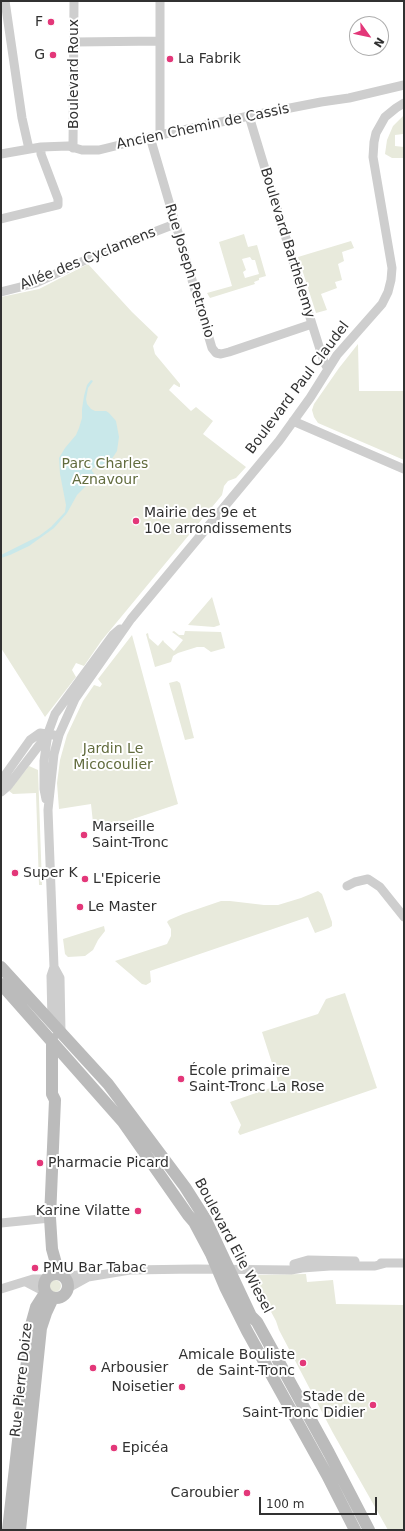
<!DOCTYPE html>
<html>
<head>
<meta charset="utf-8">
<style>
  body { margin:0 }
  #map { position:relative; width:405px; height:1531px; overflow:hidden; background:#fff; font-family:"DejaVu Sans",sans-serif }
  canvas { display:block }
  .frame { position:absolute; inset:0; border:2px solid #313131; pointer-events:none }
  .north { position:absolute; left:349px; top:16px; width:40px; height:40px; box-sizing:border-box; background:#fff; border:1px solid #adadad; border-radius:50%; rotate:123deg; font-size:11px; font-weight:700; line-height:16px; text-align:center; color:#313131 }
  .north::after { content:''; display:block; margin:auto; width:14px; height:18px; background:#e33779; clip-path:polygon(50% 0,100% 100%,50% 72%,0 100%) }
  .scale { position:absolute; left:259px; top:1497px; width:118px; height:18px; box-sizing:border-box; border:2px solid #313131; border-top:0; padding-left:5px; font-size:12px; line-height:14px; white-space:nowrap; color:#313131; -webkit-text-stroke:3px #fff; paint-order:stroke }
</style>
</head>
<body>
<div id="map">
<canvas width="405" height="1531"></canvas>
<div class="frame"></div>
<div class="north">N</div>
<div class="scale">100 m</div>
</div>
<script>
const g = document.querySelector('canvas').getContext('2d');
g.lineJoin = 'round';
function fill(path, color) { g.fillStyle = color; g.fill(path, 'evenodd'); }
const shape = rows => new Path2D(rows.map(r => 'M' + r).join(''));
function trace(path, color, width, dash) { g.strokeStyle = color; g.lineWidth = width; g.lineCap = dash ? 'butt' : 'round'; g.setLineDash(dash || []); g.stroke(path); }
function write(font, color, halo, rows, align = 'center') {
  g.font = font + ' "DejaVu Sans",sans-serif'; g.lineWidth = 4; g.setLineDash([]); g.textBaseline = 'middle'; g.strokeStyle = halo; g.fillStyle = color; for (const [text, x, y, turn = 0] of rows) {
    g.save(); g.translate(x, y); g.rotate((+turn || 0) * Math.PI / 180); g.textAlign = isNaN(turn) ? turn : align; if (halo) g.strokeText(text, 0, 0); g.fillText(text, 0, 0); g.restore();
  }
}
fill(shape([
  [404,115,403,134,395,135,395,146,404,147,404,158,392,158,385,154,387,140,393,126],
  [244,234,248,247,257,245,266,276,259,278,259,280,254,282,255,284,210,298,207,293,232,286,219,242],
  [250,257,252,260,255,260,259,274,245,278,243,272,246,270,242,259],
  [351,241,354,248,342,252,344,261,338,264,342,280,335,282,337,288,321,294,327,310,316,313,298,257],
  [88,264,132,312,158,337,153,346,155,354,180,384,180,387,179,387,174,384,169,390,191,411,196,407,213,421,203,434,246,467,236,478,228,481,224,486,222,495,102,640,84,666,76,663,72,670,76,677,45,717,1,648,1,297,39,289],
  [358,344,359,391,404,391,404,460,318,423,314,417,312,410,314,404,339,368],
  [212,597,220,625,214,627,188,625],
  [174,631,179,635,184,635,185,631,221,632,225,648,211,652,204,647,197,647,178,653,173,656,171,662,155,667,146,634,148,633,149,638,158,646,163,640,164,642,174,651,183,640,172,632],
  [132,635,178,804,94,832,91,804,59,809,57,783,60,760,67,735,83,701,94,685,100,687,102,684,98,679],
  [177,681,180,683,194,738,185,740,169,683],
  [29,766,38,770,42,885,39,885,36,793,13,794,9,791],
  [318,891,322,894,332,922,332,926,329,928,315,933,308,917,150,971,151,982,146,985,142,984,115,961,167,944,171,936,171,929,167,922,169,920,183,914,221,901,230,901,264,905,278,905,301,898],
  [104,926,105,931,98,940,93,950,85,956,68,957,65,954,63,939],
  [345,993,377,1088,240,1135,238,1132,241,1125,230,1102,279,1085,262,1032,318,1014,326,999],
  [306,1274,307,1282,333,1280,336,1304,404,1305,404,1530,388,1530,333,1433,279,1330,276,1321,255,1282,254,1275],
  '49 1286a6 6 0 1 1 12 0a6 6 0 1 1-12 0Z'
]), '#e8eadc');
fill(shape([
  [91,380,93,381,88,388,86,399,87,404,91,409,95,411,106,411,109,413,116,421,119,437,117,451,109,463,100,470,95,467,92,469,92,471,95,475,93,479,77,495,67,513,54,528,29,546,10,555,1,558,1,555,39,536,51,527,65,512,66,505,60,474,59,458,65,448,76,435,79,428,82,418,82,409,84,396,87,385]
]), '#c9e8ea');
trace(shape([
  [5,1,22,118,29,149],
  [160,1,160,135],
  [75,42,160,41],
  [249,116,312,324,324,362,328,369],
  [150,137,212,348,216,353,221,354,229,352,312,324],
  [73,148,74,1],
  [1,154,41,147,68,146,82,150,99,150,160,135,249,116,321,102,349,98,404,85],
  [1,219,58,205,58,199,41,154,41,147],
  [1,292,36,283,107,250,175,224],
  [293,421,404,469],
  [1,781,30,740,40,733,54,735],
  [1,792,8,786,47,735],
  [46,799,44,789,44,761,48,733,55,714,91,665,113,635,120,629],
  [347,886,355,882,368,879,380,887,404,917],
  [54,967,60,978,61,1032],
  [52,1022,51,976,54,967,48,810,54,754,59,735,75,699,131,619,279,441,310,398,337,355,382,304,388,292,391,280,392,268,373,157,374,142,376,133,385,117,396,108,404,103],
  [1,1223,50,1218],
  [381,1263,404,1263],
  [294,1264,308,1260,355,1261],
  [64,1277,78,1275,88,1277,130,1270,196,1269,291,1270,302,1268,330,1266,375,1266,386,1263],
  [26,1282,45,1292],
  [68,1288,88,1277],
  [1,1289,33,1279,45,1279]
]), '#cecece', 9);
trace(shape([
  [1,967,108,1084,185,1187,206,1220,251,1316,257,1322,329,1453,369,1530],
  [1,984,123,1122,188,1215,194,1222,211,1254,225,1287,247,1331,327,1475,355,1530],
  [52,1039,52,1094,55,1100,50,1218,52,1249,59,1274],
  '44 1286a12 12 0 1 1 24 0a12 12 0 1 1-24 0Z',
  [8,1530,31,1325,36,1307,45,1293],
  [20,1530,41,1328,46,1313,53,1298]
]), '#bbb', 12);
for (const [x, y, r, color] of [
  [51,22,4,"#e33779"],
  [53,55,4,"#e33779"],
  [170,59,4,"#e33779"],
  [136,521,4,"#e33779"],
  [84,835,4,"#e33779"],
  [15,873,4,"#e33779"],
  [85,879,4,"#e33779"],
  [80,907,4,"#e33779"],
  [181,1079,4,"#e33779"],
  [40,1163,4,"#e33779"],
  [138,1211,4,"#e33779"],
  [35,1268,4,"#e33779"],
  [303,1363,4,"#e33779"],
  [93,1368,4,"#e33779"],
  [182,1387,4,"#e33779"],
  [373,1405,4,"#e33779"],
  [114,1448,4,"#e33779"],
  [247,1493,4,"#e33779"]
]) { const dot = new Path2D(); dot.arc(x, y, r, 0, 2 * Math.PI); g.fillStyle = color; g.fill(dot); trace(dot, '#fff', 1.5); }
write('14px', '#313131', '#fff', [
  ["F",43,22,"right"],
  ["G",45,55,"right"],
  ["La Fabrik",178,59],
  ["Mairie des 9e et",144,513],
  ["10e arrondissements",144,529],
  ["Marseille",92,827],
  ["Saint-Tronc",92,843],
  ["Super K",23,873],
  ["L'Epicerie",93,879],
  ["Le Master",88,907],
  ["École primaire",189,1071],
  ["Saint-Tronc La Rose",189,1087],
  ["Pharmacie Picard",48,1163],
  ["Karine Vilatte",130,1211,"right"],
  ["PMU Bar Tabac",43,1268],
  ["Amicale Bouliste",295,1355,"right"],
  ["de Saint-Tronc",295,1371,"right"],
  ["Arbousier",101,1368],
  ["Noisetier",174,1387,"right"],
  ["Stade de",365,1397,"right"],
  ["Saint-Tronc Didier",365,1413,"right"],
  ["Epicéa",122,1448],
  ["Caroubier",239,1493,"right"]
], 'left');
write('14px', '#313131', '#fff', [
  ["Boulevard Roux",74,74,-90],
  ["Ancien Chemin de Cassis",203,127,-12],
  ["Boulevard Barthelemy",287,243,73],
  ["Allée des Cyclamens",88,259,-22],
  ["Rue Joseph Petronio",189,271,73],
  ["Boulevard Paul Claudel",298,388,-53],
  ["Boulevard Elie Wiesel",233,1246,62],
  ["Rue Pierre Doize",22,1380,-84]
]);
write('14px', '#626c3e', '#fff', [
  ["Parc Charles",105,464],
  ["Aznavour",105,480],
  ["Jardin Le",113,749],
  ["Micocoulier",113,765]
]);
</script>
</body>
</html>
